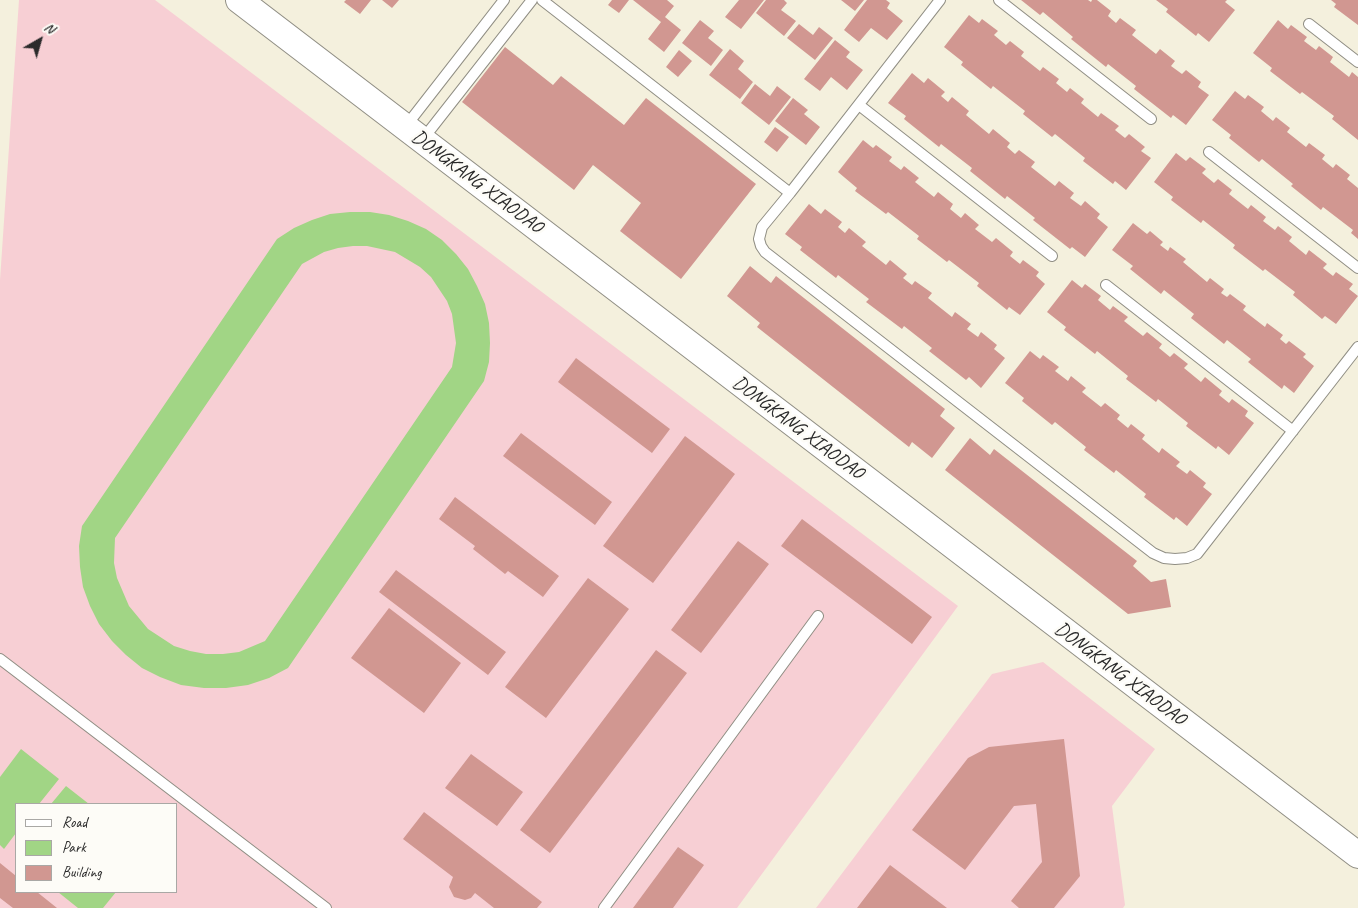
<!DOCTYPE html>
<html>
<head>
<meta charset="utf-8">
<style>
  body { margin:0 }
  #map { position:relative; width:1358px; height:908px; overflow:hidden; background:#f4f0dd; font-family:Caveat,sans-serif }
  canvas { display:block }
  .legend { position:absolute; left:15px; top:803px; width:162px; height:90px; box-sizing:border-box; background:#fdfcf7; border:1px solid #a9a8a5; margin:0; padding:6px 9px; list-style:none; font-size:15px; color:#2b2b2b }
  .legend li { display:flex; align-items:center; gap:10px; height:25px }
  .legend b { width:25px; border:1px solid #a9a8a5 }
  .north { position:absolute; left:15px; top:15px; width:50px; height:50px; -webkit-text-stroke:4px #fdfcf7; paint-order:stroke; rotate:38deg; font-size:14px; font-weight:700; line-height:20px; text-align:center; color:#2b2b2b }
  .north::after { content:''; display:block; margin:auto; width:18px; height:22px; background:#2b2b2b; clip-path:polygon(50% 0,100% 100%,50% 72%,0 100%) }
</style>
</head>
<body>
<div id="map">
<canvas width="1358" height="908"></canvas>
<ul class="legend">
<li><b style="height:6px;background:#fff"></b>Road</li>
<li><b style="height:14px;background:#a1d585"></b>Park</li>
<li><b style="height:14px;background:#d19791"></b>Building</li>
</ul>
<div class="north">N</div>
</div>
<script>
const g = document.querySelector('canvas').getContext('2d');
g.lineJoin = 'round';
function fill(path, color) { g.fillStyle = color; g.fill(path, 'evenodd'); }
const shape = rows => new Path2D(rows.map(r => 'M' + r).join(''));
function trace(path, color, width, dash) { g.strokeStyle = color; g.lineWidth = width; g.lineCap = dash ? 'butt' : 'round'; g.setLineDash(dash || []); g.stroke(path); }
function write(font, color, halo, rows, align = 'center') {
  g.font = font + ' Caveat,sans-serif'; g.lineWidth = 5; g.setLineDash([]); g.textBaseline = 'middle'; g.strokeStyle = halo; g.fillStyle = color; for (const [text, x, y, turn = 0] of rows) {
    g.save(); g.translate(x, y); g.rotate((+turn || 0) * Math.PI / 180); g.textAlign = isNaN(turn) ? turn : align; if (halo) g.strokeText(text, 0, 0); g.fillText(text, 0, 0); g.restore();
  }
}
fill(shape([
  [19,0,155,0,958,606,737,908,0,908,0,280],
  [16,804,176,804,176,892,16,892],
  [1043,662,1155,749,1112,806,1125,905,1123,908,816,908,992,674]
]), '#f7cfd4');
fill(shape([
  [350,212,370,212,389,215,408,221,426,229,442,240,456,254,468,269,477,286,485,304,489,323,490,343,489,362,484,381,288,668,269,678,248,685,226,688,204,688,181,685,160,677,142,668,126,655,112,641,99,624,90,606,83,587,80,567,79,546,82,526,277,239,294,228,312,220,330,214],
  [353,246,367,246,395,252,420,267,431,277,447,301,452,314,456,343,452,367,265,641,239,652,223,654,206,654,190,651,174,646,148,629,129,606,117,578,114,563,115,538,302,264,324,252,338,248],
  [21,749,59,779,39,804,16,804,16,833,4,849,0,845,0,777],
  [66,786,89,804,51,804],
  [58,892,116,892,103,908,78,908]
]), '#a1d585');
fill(shape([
  [346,0,371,0,360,14,344,2],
  [382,0,399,0,392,8],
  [612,0,629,0,619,13,608,5],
  [633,0,667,0,674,6,665,17,681,30,664,52,648,39,661,22],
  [739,0,764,0,741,29,725,17],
  [766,0,784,0,787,3,781,10,796,21,784,36,756,13],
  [841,0,864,0,855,11],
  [867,0,886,0,890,3,887,8,903,21,887,40,871,28,859,42,844,30],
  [1021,0,1088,0,1091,2,1092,0,1097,0,1111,11,1108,16,1116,23,1120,18,1136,30,1132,35,1156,54,1160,49,1175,61,1171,66,1182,74,1186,70,1201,82,1198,87,1209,95,1186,125,1173,115,1171,118,1134,89,1136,86,1108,64,1106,67,1071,39,1073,37,1043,12,1040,15],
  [1156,0,1227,0,1225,2,1235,10,1209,42,1198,33,1196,36,1166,12,1168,9],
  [1331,0,1358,0,1358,25,1334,7,1336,4],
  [969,15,979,23,982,19,998,31,994,35,1006,45,1010,41,1024,52,1021,56,1040,71,1043,67,1059,79,1056,83,1067,92,1070,88,1084,99,1081,103,1098,117,1101,113,1119,126,1115,130,1125,138,1129,134,1145,147,1141,151,1151,158,1126,190,1115,181,1113,184,1083,161,1085,158,1055,134,1052,137,1023,114,1025,111,993,86,991,89,961,65,963,62,944,47],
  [700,20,714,31,708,38,723,50,711,66,682,43],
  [1278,20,1288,29,1291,25,1307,37,1304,41,1316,50,1319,46,1333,57,1330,62,1349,77,1352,72,1358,77,1358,140,1332,119,1334,116,1302,92,1300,94,1270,71,1272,68,1253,53],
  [799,24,813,35,819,27,833,38,815,60,787,38],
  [835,40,850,52,846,57,863,70,847,90,831,77,820,91,804,79],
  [505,47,553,85,561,76,624,125,646,98,756,184,681,279,620,231,641,203,593,165,574,190,462,102],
  [730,49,744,61,738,69,753,82,740,99,709,75],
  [679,50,692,61,678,77,666,67],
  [912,73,924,83,928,78,945,92,941,96,948,102,952,97,969,111,966,115,989,134,993,129,1010,143,1007,147,1015,154,1019,150,1035,162,1031,167,1055,186,1059,181,1074,193,1070,198,1081,206,1085,201,1100,214,1097,218,1108,227,1085,257,1072,247,1070,249,1033,220,1035,218,1007,196,1005,199,970,171,972,168,941,144,939,147,904,119,906,116,888,103],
  [755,84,770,96,777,86,791,97,769,125,741,103],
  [1235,91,1245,99,1248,95,1264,107,1261,111,1273,121,1276,117,1290,128,1287,132,1306,147,1309,143,1325,155,1322,159,1333,168,1336,164,1350,175,1347,179,1358,188,1358,239,1351,233,1353,230,1323,207,1321,210,1291,186,1293,184,1262,159,1259,162,1229,138,1231,135,1212,120],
  [793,98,808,110,804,114,820,127,806,145,775,121],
  [775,127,789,137,777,152,764,142],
  [863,140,873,148,876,145,892,157,889,161,901,170,904,166,919,178,915,182,934,197,938,192,953,204,950,209,961,218,965,213,979,225,975,229,992,242,996,238,1013,252,1010,256,1020,264,1023,260,1039,272,1036,276,1045,284,1020,315,1009,307,1007,310,977,286,979,283,949,260,947,262,917,239,919,236,888,212,886,214,855,191,857,188,838,172],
  [1176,153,1186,161,1190,157,1206,169,1202,173,1214,183,1218,179,1232,190,1229,194,1248,209,1251,205,1266,217,1263,221,1275,230,1278,226,1292,237,1289,241,1306,255,1309,250,1327,264,1323,268,1333,276,1336,272,1353,284,1349,289,1358,296,1336,324,1325,316,1322,319,1293,295,1295,292,1265,269,1263,271,1233,248,1235,245,1203,220,1201,223,1171,200,1173,197,1154,182],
  [809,204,821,214,825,209,842,222,838,227,845,233,849,228,866,242,862,246,886,265,890,260,907,274,903,278,912,285,915,281,932,293,928,298,952,317,955,312,971,324,967,329,978,337,981,332,997,345,994,349,1005,358,981,388,969,377,966,380,929,351,932,348,904,326,902,329,866,302,869,299,838,275,836,278,800,250,802,247,785,234],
  [1133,223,1147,234,1150,231,1163,242,1160,245,1168,251,1170,247,1186,259,1183,262,1207,282,1210,278,1224,289,1221,293,1227,297,1230,294,1246,306,1243,310,1265,327,1267,323,1283,335,1280,339,1286,344,1289,341,1306,354,1303,357,1314,366,1294,393,1284,385,1282,389,1248,362,1251,359,1227,340,1224,344,1191,318,1194,314,1164,290,1161,294,1130,269,1133,266,1112,250],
  [750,266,771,283,776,276,945,409,940,416,955,428,932,458,912,442,909,447,757,327,760,323,727,296],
  [1072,280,1082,288,1085,284,1101,296,1098,300,1110,310,1113,306,1128,317,1124,321,1143,336,1147,332,1162,344,1159,348,1170,357,1174,353,1188,364,1184,368,1201,382,1205,377,1222,391,1219,395,1229,403,1232,399,1248,411,1245,416,1254,423,1229,455,1218,446,1216,449,1186,426,1188,423,1158,399,1156,402,1126,379,1128,376,1097,351,1095,354,1064,330,1066,327,1047,312],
  [1030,351,1040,359,1043,355,1059,367,1055,371,1068,381,1071,376,1086,388,1082,392,1101,407,1105,403,1120,415,1117,419,1128,428,1131,424,1145,435,1142,439,1159,453,1162,448,1180,462,1176,466,1187,474,1190,470,1206,483,1203,487,1212,494,1187,526,1176,517,1174,520,1144,497,1146,494,1116,470,1114,473,1084,450,1086,447,1055,422,1052,425,1022,401,1024,398,1005,383],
  [576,358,670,429,652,453,558,382],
  [521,433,612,502,595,525,503,456],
  [685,436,735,474,653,583,603,546],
  [970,438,990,455,994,449,1137,561,1133,566,1151,582,1166,579,1171,607,1128,614,945,470],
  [455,497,559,576,543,597,508,571,505,574,473,549,475,546,439,519],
  [802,519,932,617,912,644,781,546],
  [738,541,769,564,701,653,671,630],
  [396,570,506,652,488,675,379,592],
  [588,578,629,609,546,718,505,687],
  [389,608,461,663,424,713,351,658],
  [656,650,687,673,550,853,520,830],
  [1064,739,1080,876,1054,908,1019,908,1011,901,1042,862,1036,804,1014,806,965,870,912,830,968,758,989,747],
  [471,754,523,792,497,826,445,788],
  [424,812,542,902,537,908,494,908,475,893,471,898,465,900,454,897,449,887,453,877,403,839],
  [678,847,704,865,673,908,633,908],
  [0,863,16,876,16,892,37,892,57,908,13,908,0,898],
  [890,865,947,908,857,908]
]), '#d19791');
const lane = shape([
  [542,0,790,193,940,0],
  [999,0,1151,119],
  [1309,24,1358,62],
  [859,105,1052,256],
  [406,126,504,0],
  [423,139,532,0],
  [1209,152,1358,268],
  [790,193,762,227,759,239,761,246,765,252,1153,553,1164,558,1175,559,1187,558,1197,554,1358,347],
  [1106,285,1293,431],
  [0,659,326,908],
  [604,908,818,616]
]);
const secondary = shape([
  [239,0,1358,855]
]);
trace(lane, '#908e84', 12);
trace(secondary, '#908e84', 28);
trace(lane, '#fff', 10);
trace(secondary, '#fff', 26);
write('20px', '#2b2b2b', '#fdfcf7', [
  ["DONGKANG XIAODAO",477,182,37],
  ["DONGKANG XIAODAO",798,428,37],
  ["DONGKANG XIAODAO",1120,674,37]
]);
</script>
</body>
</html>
